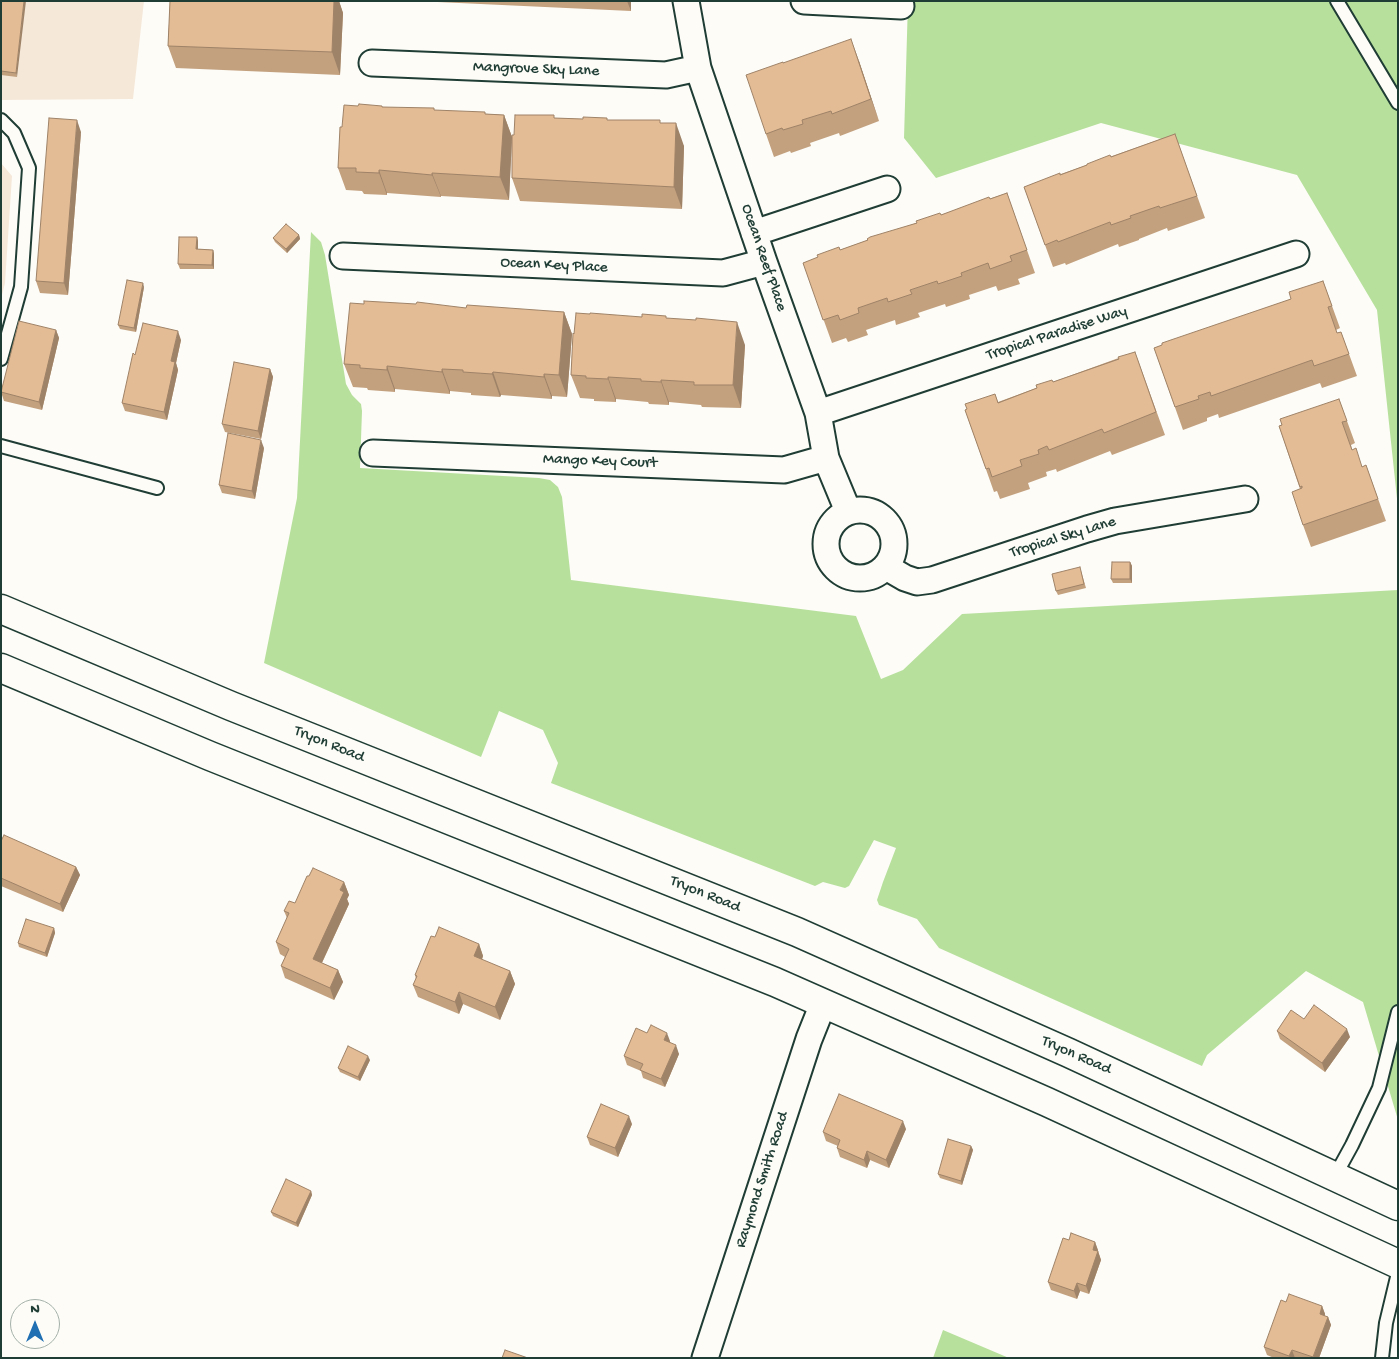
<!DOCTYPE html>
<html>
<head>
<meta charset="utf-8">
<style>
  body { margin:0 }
  #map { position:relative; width:1399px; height:1359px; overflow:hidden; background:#fdfcf7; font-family:"Gochi Hand",sans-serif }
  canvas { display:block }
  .frame { position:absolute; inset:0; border:2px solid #1f3d34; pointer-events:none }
  .north { position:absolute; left:10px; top:1299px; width:50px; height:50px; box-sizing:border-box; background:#fdfcf7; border:1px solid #a4b0a9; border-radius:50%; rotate:0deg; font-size:14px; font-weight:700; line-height:20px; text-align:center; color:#1f3d34 }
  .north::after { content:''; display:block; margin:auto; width:18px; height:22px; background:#1f6fb2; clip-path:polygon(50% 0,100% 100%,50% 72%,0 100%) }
</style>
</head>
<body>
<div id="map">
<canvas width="1399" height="1359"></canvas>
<div class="frame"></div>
<div class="north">N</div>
</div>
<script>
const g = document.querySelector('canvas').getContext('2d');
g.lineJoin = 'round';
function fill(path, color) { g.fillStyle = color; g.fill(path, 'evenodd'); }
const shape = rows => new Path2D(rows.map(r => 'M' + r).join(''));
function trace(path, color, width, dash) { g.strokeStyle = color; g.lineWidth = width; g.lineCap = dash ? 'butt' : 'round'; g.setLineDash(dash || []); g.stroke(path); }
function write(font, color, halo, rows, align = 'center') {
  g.font = font + ' "Gochi Hand",sans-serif'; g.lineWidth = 4; g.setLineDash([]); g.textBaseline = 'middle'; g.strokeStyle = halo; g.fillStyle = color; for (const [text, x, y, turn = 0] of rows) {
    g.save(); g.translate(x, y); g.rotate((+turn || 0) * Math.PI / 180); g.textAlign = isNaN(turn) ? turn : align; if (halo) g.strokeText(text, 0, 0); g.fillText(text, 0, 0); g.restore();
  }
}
fill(shape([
  [1,1,144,1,133,99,1,100],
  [1,163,12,176,5,283,1,299]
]), '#f5e8d9');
fill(shape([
  [908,1,1398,1,1398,508,1377,310,1297,175,1101,123,936,178,904,138],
  [311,232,321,242,325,255,346,384,352,395,361,404,362,411,360,468,539,478,550,480,558,487,562,497,571,580,856,616,881,679,903,670,962,614,1398,590,1398,1120,1363,1002,1306,971,1207,1055,1202,1066,939,948,917,919,879,905,877,900,883,882,896,848,874,840,849,886,845,888,823,882,815,886,551,783,558,763,543,730,499,711,481,757,264,663,297,498],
  [943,1330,1009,1358,1010,1358,933,1358]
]), '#b7e09d');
const service = shape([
  [1337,1,1398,103],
  [1,120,14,133,29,168,21,287,1,359],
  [1,446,157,488],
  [1335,1176,1352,1145,1379,1088,1398,1012],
  [1382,1358,1386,1323,1398,1273]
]);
const minor = shape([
  [686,1,698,68,764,262,818,413,826,458,848,511],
  [804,1,901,6],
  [372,63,666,75,698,68],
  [754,233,887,189],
  [343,256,723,273,764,262],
  [818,413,1296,254],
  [373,453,784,470,826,458],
  '826 544a34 34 0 1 1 68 0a34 34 0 1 1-68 0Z',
  [886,567,905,578,917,582,932,580,1087,529,1115,521,1245,499],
  [705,1358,809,1039,823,1004]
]);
const primary = shape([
  [1,609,231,706,797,932,1069,1053,1398,1206],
  [1,668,210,756,775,982,1047,1102,1398,1264]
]);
trace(service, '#1f3d34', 16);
trace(minor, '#1f3d34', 29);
trace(primary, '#1f3d34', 31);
trace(service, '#fdfcf7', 12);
trace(minor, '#fdfcf7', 25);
trace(primary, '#fdfcf7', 28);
fill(shape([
  [1,1,17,77,1,75],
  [170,1,339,1,343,13,340,75,176,68,168,46],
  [416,1,631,1,631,11],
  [859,61,879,121,840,136,839,133,810,143,811,146,791,153,790,151,774,157,766,134,784,63],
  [358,106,382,106,382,107,504,115,512,137,509,200,441,196,441,197,387,193,387,195,364,194,362,191,346,190,338,168,342,127],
  [555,118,608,120,661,123,684,146,682,209,520,201,512,178,514,135],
  [81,132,68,295,40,293,36,281],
  [1175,134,1205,218,1168,231,1167,228,1139,239,1139,240,1119,247,1118,244,1066,265,1065,263,1053,267,1024,187],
  [1007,193,1035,273,1018,279,1020,284,998,291,996,286,969,295,970,299,946,307,945,304,918,313,920,317,896,325,895,320,866,330,868,335,848,342,846,338,832,343,803,263,916,223],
  [299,235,300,239,287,253,275,242,273,238],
  [197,237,198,241,198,249,213,250,214,254,214,269,180,269,178,264],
  [1323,281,1340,328,1336,330,1337,333,1341,332,1357,376,1322,388,1320,383,1219,418,1218,414,1207,418,1207,421,1183,430,1154,348,1291,299],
  [144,287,136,332,120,329,118,325],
  [364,304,564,312,572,334,567,397,552,396,552,399,501,395,500,397,471,395,471,393,450,391,450,394,395,389,395,392,368,390,367,388,353,387,344,364],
  [667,318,745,345,741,408,702,407,701,405,669,402,669,405,649,404,648,402,616,399,616,402,594,401,594,399,580,398,571,375,574,334],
  [56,330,59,338,42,410,4,401,1,392],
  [181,340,176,363,178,370,167,420,125,411,122,403,135,355],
  [1135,352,1165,435,1112,455,1110,451,1057,472,1056,469,1046,472,1047,476,1028,483,1030,489,1000,499,997,491,994,492,965,410,995,394,998,402],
  [270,369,273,377,261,439,225,432,222,424],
  [1339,399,1355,443,1351,445,1352,450,1362,467,1366,465,1386,521,1311,547,1303,525,1300,489,1279,426],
  [264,448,255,499,222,493,219,485],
  [1130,562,1132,566,1132,583,1113,583,1111,579],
  [1081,571,1086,588,1058,595,1056,591],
  [1,841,76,867,80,875,63,912,1,886],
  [344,882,349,895,347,899,349,904,322,963,338,970,343,982,334,1000,285,978,281,966,285,957,280,954,276,942,287,918,284,911,295,903],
  [54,928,55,933,47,957,19,947,18,943],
  [435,937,479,944,483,956,482,960,510,971,515,984,500,1020,463,1004,459,1014,418,997,413,985,416,979,415,975],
  [1304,1019,1350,1037,1325,1072,1280,1039,1277,1031],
  [647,1033,670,1041,670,1042,679,1054,665,1087,643,1078,641,1071,627,1065,624,1056],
  [370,1060,360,1081,340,1072,338,1068],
  [632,1124,618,1157,590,1145,587,1137],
  [906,1129,889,1168,870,1160,867,1168,840,1157,837,1148,838,1146,826,1141,823,1132],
  [971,1146,973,1150,962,1185,940,1178,938,1174],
  [311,1191,312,1195,298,1227,273,1216,271,1212],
  [1069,1240,1095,1242,1101,1260,1089,1294,1080,1291,1077,1299,1051,1290,1048,1282],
  [1286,1302,1322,1306,1325,1314,1325,1316,1328,1317,1331,1325,1319,1358,1274,1358,1267,1355,1264,1347]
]), '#c3a17f');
fill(shape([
  [24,1,26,1,17,77,16,73],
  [334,1,339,1,343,13,340,75,332,52],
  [627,1,631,1,631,11],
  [851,39,859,61,879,121,871,99],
  [504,115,512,137,509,200,500,177],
  [77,120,81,132,68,295,64,283],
  [676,123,684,146,682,209,674,187],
  [379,170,387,193,387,195,379,173],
  [432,173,441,196,441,197,432,175],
  [299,235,300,239,287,253,286,249],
  [197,237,198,241,198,253,196,249],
  [213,250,214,254,214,269,212,265],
  [143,283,144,287,136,332,134,328],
  [564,312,572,334,567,397,559,375],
  [737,322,745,345,741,408,733,385],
  [56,330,59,338,42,410,39,402],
  [178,331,181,340,176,363,178,370,167,420,164,412,171,361],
  [387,366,395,389,395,392,387,370],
  [270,369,273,377,261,439,258,431],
  [442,369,450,391,450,394,442,372],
  [493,372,501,395,500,397,492,374],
  [544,374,552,396,552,399,544,377],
  [608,377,616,399,616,402,608,379],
  [661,380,669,402,669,405,661,382],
  [261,440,264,448,255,499,252,491],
  [1130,562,1132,566,1132,583,1130,579],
  [76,867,80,875,63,912,60,904],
  [344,882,349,895,347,899,349,904,318,971,313,959],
  [54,928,55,933,47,957,45,953],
  [479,944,483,956,478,969,474,956],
  [338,970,343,982,334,1000,330,988],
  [510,971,515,984,500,1020,495,1007],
  [459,992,463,1004,459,1014,455,1002],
  [1347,1029,1350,1037,1325,1072,1322,1063],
  [667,1033,670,1041,667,1049,664,1040],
  [676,1045,679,1054,665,1087,661,1079],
  [368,1056,370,1060,360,1081,358,1077],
  [629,1116,632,1124,618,1157,615,1148],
  [903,1121,906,1129,889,1168,886,1160],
  [971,1146,973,1150,962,1185,961,1181],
  [867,1151,870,1160,867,1168,864,1160],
  [311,1191,312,1195,298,1227,296,1223],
  [1095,1242,1098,1250,1096,1258,1098,1251,1101,1260,1089,1294,1086,1286,1093,1250],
  [1077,1283,1080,1291,1077,1299,1074,1291],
  [1322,1306,1325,1314,1323,1322,1320,1314],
  [1328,1317,1331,1325,1319,1358,1313,1358],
  [1292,1350,1295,1358,1290,1358,1289,1356]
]), '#9f8368');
const building = shape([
  [1,1,24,1,16,73,1,71,1,1],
  [170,1,334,1,332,52,168,46,170,1],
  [851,39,871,99,832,114,831,111,802,120,803,124,783,130,782,128,766,134,746,75,783,62,783,63,851,39],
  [359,104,382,106,382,107,434,108,434,110,485,112,485,114,504,115,500,177,432,173,432,175,379,170,379,173,356,172,356,168,338,168,340,127,342,127,344,105,358,106,359,104],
  [515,115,554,115,554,118,583,119,583,117,607,118,607,120,660,120,660,123,676,123,674,187,512,178,512,135,514,135,515,115],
  [49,118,77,120,64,283,36,281,49,118],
  [1175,134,1197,196,1160,208,1159,206,1130,216,1131,218,1111,225,1110,222,1058,242,1057,240,1045,245,1024,187,1060,173,1060,175,1087,165,1087,164,1110,155,1111,157,1175,134],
  [1007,193,1027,250,1010,256,1012,261,990,269,988,263,961,273,962,276,938,284,937,281,910,290,912,294,888,302,887,298,858,308,859,313,840,320,838,315,823,320,803,263,818,257,817,255,839,247,840,250,868,240,867,239,870,237,917,223,916,221,940,213,941,215,989,197,990,199,1007,193],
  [286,224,299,235,286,249,273,238,286,224],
  [179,237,197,237,196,249,213,250,212,265,178,264,179,237],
  [127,280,143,283,134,328,118,325,127,280],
  [1323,281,1332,306,1328,307,1337,333,1341,332,1349,354,1314,366,1312,360,1211,396,1210,392,1198,396,1199,399,1175,407,1154,348,1162,345,1162,343,1291,299,1289,292,1323,281],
  [364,301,416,304,417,302,466,308,467,305,564,312,559,375,544,374,544,377,493,372,492,374,463,372,463,370,442,369,442,372,387,366,387,370,360,368,360,365,344,364,350,303,364,304,364,301],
  [576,313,590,314,590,313,642,317,642,314,666,316,666,318,696,320,696,318,737,322,733,385,694,385,694,382,661,380,661,382,641,381,641,379,608,377,608,379,586,378,586,376,571,375,573,333,574,334,576,313],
  [19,321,56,330,39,402,1,392,19,321],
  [143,323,178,331,171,361,175,362,164,412,122,403,133,353,135,355,143,323],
  [1135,352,1156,412,1104,433,1102,429,1049,450,1047,446,1038,450,1039,454,1020,460,1022,466,992,477,989,468,986,469,965,410,967,409,965,404,995,394,998,403,1037,388,1036,385,1052,380,1053,382,1119,359,1118,357,1135,352],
  [234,362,270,369,258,431,222,424,234,362],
  [1339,399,1347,421,1342,422,1352,450,1356,448,1362,467,1366,465,1378,499,1303,525,1292,492,1302,488,1302,486,1300,487,1279,426,1282,425,1280,419,1339,399],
  [228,433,261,440,252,491,219,485,228,433],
  [1112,562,1130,562,1130,579,1111,579,1112,562],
  [1080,567,1084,584,1056,591,1052,574,1080,567],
  [4,835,76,867,60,904,1,878,1,841,4,835],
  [313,868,344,882,340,890,344,892,313,959,338,970,330,988,281,966,289,949,276,942,289,913,284,911,289,901,295,903,307,876,309,876,313,868],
  [26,919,54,928,45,953,18,943,26,919],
  [439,927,479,944,474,956,510,971,495,1007,459,992,455,1002,413,985,417,976,415,975,431,936,435,937,439,927],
  [1314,1005,1347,1029,1322,1063,1277,1031,1291,1010,1304,1019,1314,1005],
  [651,1025,667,1033,664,1040,676,1045,661,1079,640,1070,643,1064,624,1056,636,1028,647,1033,651,1025],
  [348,1046,368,1056,358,1077,338,1068,348,1046],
  [839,1094,903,1121,886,1160,867,1151,864,1160,837,1148,840,1140,823,1132,839,1094],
  [601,1104,629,1116,615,1148,587,1137,601,1104],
  [948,1139,971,1146,961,1181,938,1174,948,1139],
  [286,1179,311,1191,296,1223,271,1212,286,1179],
  [1071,1233,1095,1242,1093,1250,1098,1251,1086,1286,1077,1283,1074,1291,1048,1282,1063,1238,1069,1240,1071,1233],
  [1289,1294,1322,1306,1320,1314,1328,1317,1313,1357,1292,1350,1289,1356,1264,1347,1281,1300,1286,1302,1289,1294],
  [505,1350,528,1358,502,1358,505,1350]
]);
fill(building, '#e3bb94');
trace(building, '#9f8368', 1);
write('16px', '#1f3d34', '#fdfcf7', [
  ["Mangrove Sky Lane",536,70,2],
  ["Ocean Reef Place",763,258,71],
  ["Ocean Key Place",554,266,3],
  ["Tropical Paradise Way",1057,334,-18],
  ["Mango Key Court",600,462,2],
  ["Tropical Sky Lane",1063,538,-17],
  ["Tryon Road",329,745,22],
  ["Tryon Road",705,895,22],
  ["Tryon Road",1076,1056,24],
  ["Raymond Smith Road",763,1180,-72]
]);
</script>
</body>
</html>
